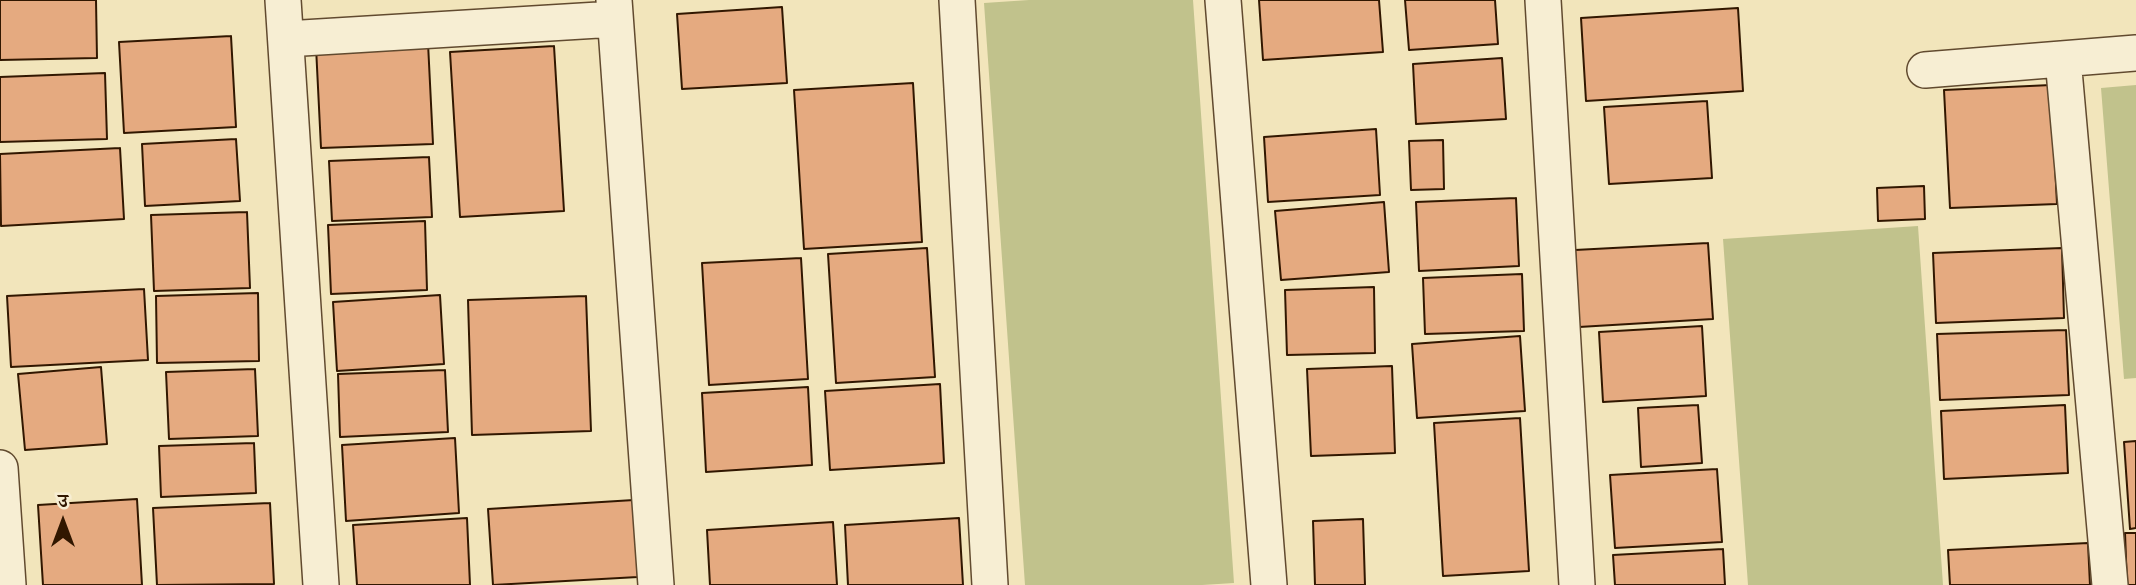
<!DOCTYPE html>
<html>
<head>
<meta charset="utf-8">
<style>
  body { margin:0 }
  #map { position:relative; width:2136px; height:585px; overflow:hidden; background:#f2e5bb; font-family:"IM FELL Great Primer","Noto Serif Devanagari",serif }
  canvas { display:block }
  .north { position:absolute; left:28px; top:487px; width:70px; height:70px; -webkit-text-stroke:5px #f7eed3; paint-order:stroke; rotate:0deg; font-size:19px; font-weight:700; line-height:28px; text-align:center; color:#311700 }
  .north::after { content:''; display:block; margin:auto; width:24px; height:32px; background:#311700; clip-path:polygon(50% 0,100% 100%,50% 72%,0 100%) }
</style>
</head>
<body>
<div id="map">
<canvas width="2136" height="585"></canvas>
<div class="north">उ</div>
</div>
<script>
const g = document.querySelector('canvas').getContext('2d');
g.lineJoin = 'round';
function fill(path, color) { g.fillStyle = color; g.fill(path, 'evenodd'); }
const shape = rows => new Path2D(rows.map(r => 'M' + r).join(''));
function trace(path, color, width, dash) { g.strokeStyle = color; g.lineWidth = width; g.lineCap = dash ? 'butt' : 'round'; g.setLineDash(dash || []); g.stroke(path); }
fill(shape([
  [1029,0,1193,0,1234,583,1202,585,1025,585,984,3],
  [2136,85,2136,378,2124,379,2101,88],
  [1918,226,1943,585,1748,585,1723,239]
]), '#c1c28c');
const building = shape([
  [0,0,96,0,97,58,0,60,0,0],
  [1259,0,1379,0,1383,52,1263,60,1259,0],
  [1405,0,1495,0,1498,44,1409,50,1405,0],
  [782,7,787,83,682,89,677,14,782,7],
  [1738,8,1743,91,1586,101,1581,18,1738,8],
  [231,36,236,127,124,133,119,42,231,36],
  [428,43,433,144,321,148,316,47,428,43],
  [554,46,564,211,460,217,450,52,554,46],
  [1502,58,1506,119,1416,124,1413,64,1502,58],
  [105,73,107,139,0,142,0,77,105,73],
  [913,83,922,242,804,249,794,90,913,83],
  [2051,85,2057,204,1950,208,1944,90,2051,85],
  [1707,101,1712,178,1609,184,1604,107,1707,101],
  [1376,129,1380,195,1268,202,1264,137,1376,129],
  [236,139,240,201,145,206,142,144,236,139],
  [1443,140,1444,189,1411,190,1409,141,1443,140],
  [120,148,124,219,1,226,0,154,120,148],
  [429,157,432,217,332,221,329,161,429,157],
  [1924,186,1925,219,1878,221,1877,188,1924,186],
  [1516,198,1519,266,1419,271,1416,202,1516,198],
  [1384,202,1389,272,1281,280,1275,211,1384,202],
  [247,212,250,288,154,291,151,215,247,212],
  [425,221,427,290,331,294,328,225,425,221],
  [1708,243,1713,319,1579,327,1575,250,1708,243],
  [927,248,935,377,836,383,828,254,927,248],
  [2062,248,2064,318,1936,323,1933,253,2062,248],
  [801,258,808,379,709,385,702,263,801,258],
  [1522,274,1524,331,1425,334,1423,278,1522,274],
  [1374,287,1375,353,1287,355,1285,290,1374,287],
  [144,289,148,360,11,367,7,296,144,289],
  [258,293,259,361,157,363,156,296,258,293],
  [440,295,444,364,337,371,333,302,440,295],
  [586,296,591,431,472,435,468,300,586,296],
  [1702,326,1706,396,1603,402,1599,332,1702,326],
  [2066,330,2069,395,1940,400,1937,334,2066,330],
  [1520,336,1525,411,1417,418,1412,344,1520,336],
  [1392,366,1395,453,1311,456,1307,369,1392,366],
  [101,367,107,444,25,450,18,374,101,367],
  [255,369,258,436,169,439,166,372,255,369],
  [445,370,448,432,340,437,338,374,445,370],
  [940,384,944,463,830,470,825,391,940,384],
  [808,387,812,465,706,472,702,393,808,387],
  [1698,405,1702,463,1641,467,1638,408,1698,405],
  [2065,405,2068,473,1944,479,1941,411,2065,405],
  [1520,418,1529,571,1443,576,1434,423,1520,418],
  [455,438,459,513,346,521,342,445,455,438],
  [2136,441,2136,528,2130,529,2124,442,2136,441],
  [254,443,256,493,161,497,159,446,254,443],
  [1717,469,1722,542,1615,548,1610,475,1717,469],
  [137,499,142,585,43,585,38,505,137,499],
  [634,500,638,577,493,585,488,509,634,500],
  [270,503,274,584,157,585,153,508,270,503],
  [467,518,470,585,357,585,353,525,467,518],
  [959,518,963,585,848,585,845,525,959,518],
  [1363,519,1365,585,1315,585,1313,521,1363,519],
  [833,522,837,585,710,585,707,530,833,522],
  [2125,533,2136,533,2136,585,2127,585,2125,533],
  [2088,543,2090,585,1950,585,1948,550,2088,543],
  [1723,549,1725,585,1615,585,1613,555,1723,549]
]);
fill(building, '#e5aa80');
trace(building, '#311700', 2);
const street = shape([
  [283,0,321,585],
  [614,0,656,585],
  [957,0,990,585],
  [1223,0,1269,585],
  [1543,0,1577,585],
  [286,39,615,19],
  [2063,59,2110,585],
  [1925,70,2136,53],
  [0,468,8,585]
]);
trace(street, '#614a2f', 38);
trace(street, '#f7eed3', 35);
</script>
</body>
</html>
